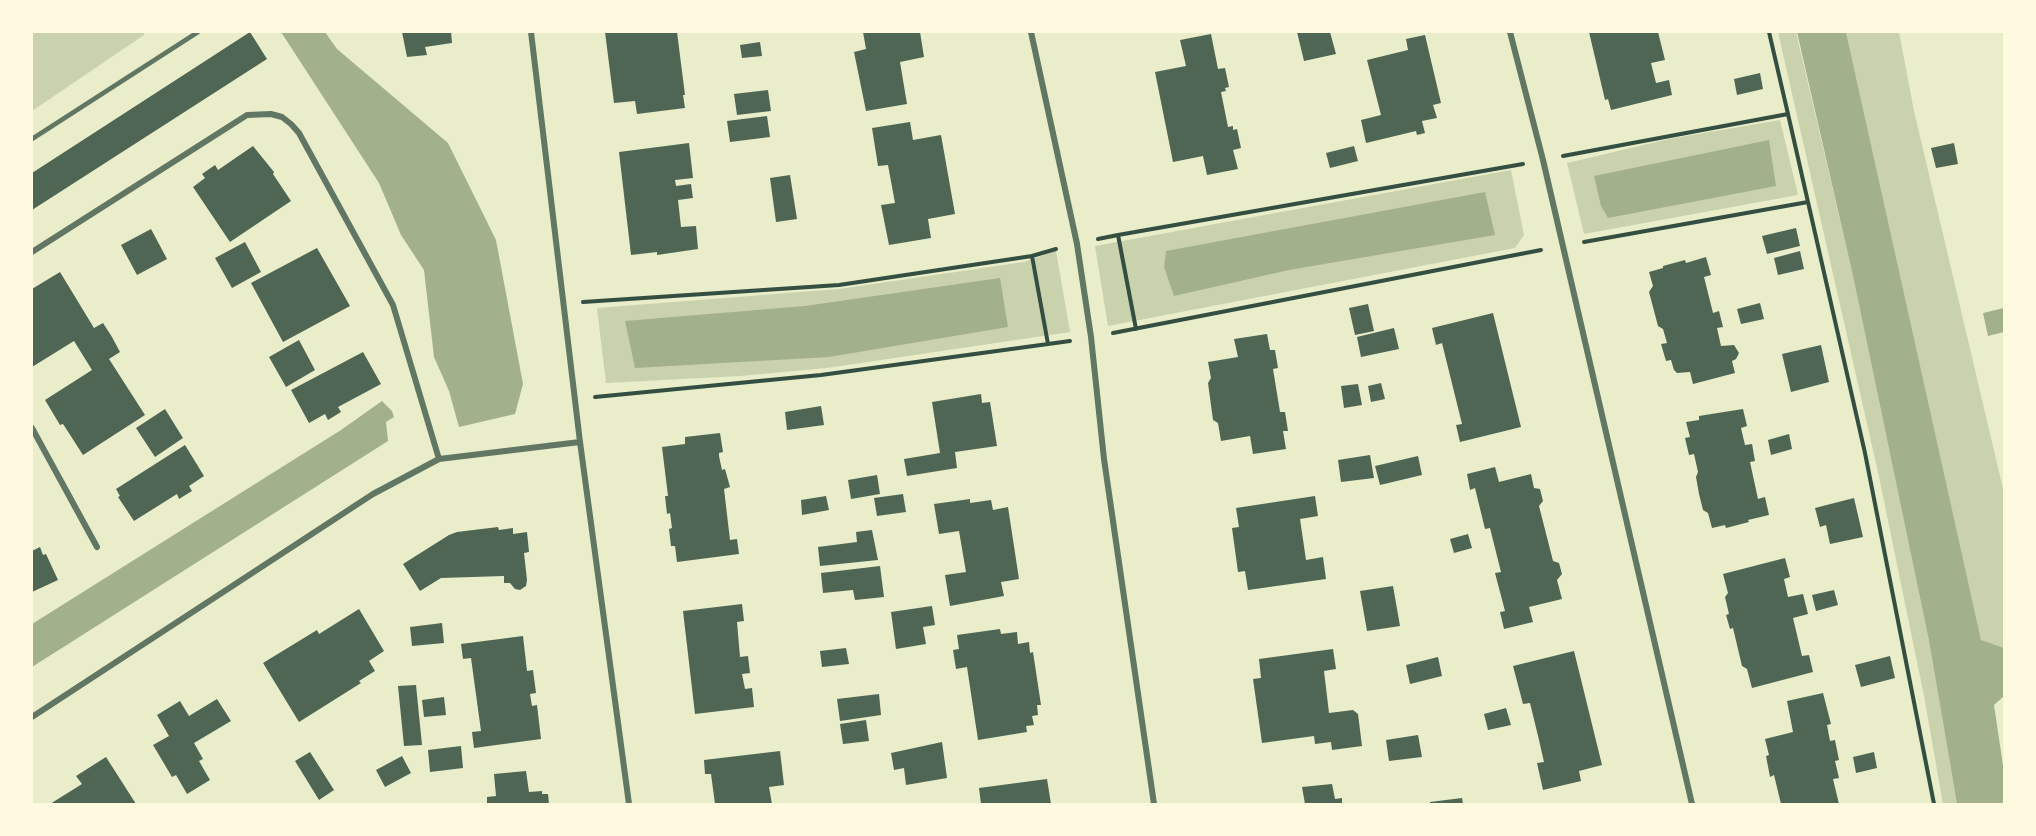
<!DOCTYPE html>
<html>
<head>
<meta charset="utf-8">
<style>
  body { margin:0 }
  #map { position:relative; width:2036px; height:836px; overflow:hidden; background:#e9edc9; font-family:Roboto,sans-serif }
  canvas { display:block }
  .frame { position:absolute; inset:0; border:33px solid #fefae0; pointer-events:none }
</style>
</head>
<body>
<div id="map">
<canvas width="2036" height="836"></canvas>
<div class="frame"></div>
</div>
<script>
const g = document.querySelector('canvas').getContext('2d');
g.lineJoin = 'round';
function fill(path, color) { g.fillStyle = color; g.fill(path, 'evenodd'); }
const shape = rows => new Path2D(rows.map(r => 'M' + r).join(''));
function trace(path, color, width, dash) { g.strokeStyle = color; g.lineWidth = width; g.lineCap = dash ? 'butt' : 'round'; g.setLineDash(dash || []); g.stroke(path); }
fill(shape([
  [32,32,144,32,144,35,32,111],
  [1778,32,1796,32,1853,276,1929,641,1957,804,1943,804,1924,696,1878,472],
  [1846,32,1899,32,1914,111,2004,493,2004,648,1981,641],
  [1780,120,1798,195,1584,234,1567,163,1669,139],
  [1511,170,1524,235,1515,248,1108,326,1095,246],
  [1056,251,1070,332,827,368,740,376,606,383,597,308,839,289,1024,262]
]), '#cad2ad');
fill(shape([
  [281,32,325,32,337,49,448,143,496,240,523,384,515,414,459,427,449,391,434,357,424,270,401,235,379,183],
  [1797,32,1846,32,1981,640,2004,648,2004,696,1994,705,2004,772,2004,804,1957,804,1929,641,1853,276],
  [1769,140,1776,186,1608,218,1601,206,1594,176],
  [1485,192,1495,235,1289,270,1174,296,1164,267,1166,251],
  [1000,278,1008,327,829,357,635,368,625,321,805,306],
  [2004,308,2004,332,1988,336,1983,313],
  [382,401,392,411,394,417,386,422,388,441,32,667,32,624,341,430]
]), '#a3b18a');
fill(shape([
  [250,32,267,59,32,210,32,173],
  [402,32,451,32,452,43,425,47,427,55,407,57],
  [605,32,677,32,685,95,683,95,685,108,637,114,635,101,614,103],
  [863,32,920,32,924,57,900,62,907,104,866,111,854,52,866,49],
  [1297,32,1330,32,1336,54,1304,61],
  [1589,32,1658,32,1665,60,1651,63,1656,83,1669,80,1672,95,1611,110,1608,99,1605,100],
  [1211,34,1218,69,1225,68,1229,87,1225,88,1226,91,1221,92,1228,127,1233,126,1233,130,1237,129,1241,148,1233,150,1238,169,1207,175,1203,156,1173,162,1155,72,1186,66,1180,40],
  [1425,35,1441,103,1433,105,1437,118,1422,121,1425,133,1417,135,1416,131,1366,143,1361,120,1381,115,1367,60,1408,50,1406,39],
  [760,42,762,56,742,58,740,45],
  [1760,73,1763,89,1737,95,1734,79],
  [768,90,771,111,737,115,734,94],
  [767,116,770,137,730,142,727,121],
  [910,122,913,140,941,135,955,214,928,219,931,238,889,245,881,205,895,203,888,165,878,166,872,128],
  [689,143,693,178,675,180,676,186,691,184,693,198,678,200,681,227,696,226,698,249,657,255,657,252,631,255,619,152],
  [1954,143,1958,164,1936,168,1931,148],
  [253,146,274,172,273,174,291,201,230,242,193,187,205,178,202,174,215,165,218,170],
  [1354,146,1358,161,1330,168,1326,153],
  [790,175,797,219,776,222,770,178],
  [1796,228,1800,246,1767,254,1762,236],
  [151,229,167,259,137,275,121,245],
  [245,242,261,272,232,288,215,258],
  [317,248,350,306,283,342,251,283],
  [1800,251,1804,269,1778,275,1774,258],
  [1706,257,1711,275,1704,277,1713,313,1719,311,1723,327,1717,328,1721,346,1734,345,1739,353,1736,359,1732,361,1735,373,1693,384,1690,372,1677,373,1674,370,1671,360,1666,361,1661,344,1667,343,1663,329,1658,326,1649,292,1653,286,1649,272,1663,268,1663,266,1685,260,1686,263],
  [60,272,94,328,103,323,112,337,120,352,109,359,145,415,83,455,65,427,63,424,60,425,45,400,92,370,74,341,32,367,32,289],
  [1760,303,1764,319,1741,324,1737,309],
  [1368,304,1374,331,1355,335,1349,308],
  [1493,313,1521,427,1460,442,1456,425,1462,424,1442,343,1436,345,1432,328],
  [1394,328,1399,349,1361,357,1357,337],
  [1267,334,1270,350,1275,350,1278,368,1273,369,1280,412,1285,412,1288,431,1283,431,1286,449,1253,454,1250,436,1221,441,1218,423,1213,420,1208,383,1211,378,1208,362,1238,357,1234,339],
  [299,340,315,370,286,387,269,357],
  [1821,345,1829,382,1791,392,1782,354],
  [363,352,381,384,338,407,341,412,328,420,325,414,309,423,291,390],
  [1381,383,1385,399,1371,402,1368,386],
  [1358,384,1362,405,1344,408,1341,386],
  [981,394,982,403,990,402,997,446,955,452,957,468,907,476,904,459,940,453,932,402],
  [821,406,824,425,787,430,785,412],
  [165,409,183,438,155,457,136,428],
  [1743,409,1747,426,1741,428,1745,445,1752,444,1755,461,1750,462,1758,499,1765,497,1769,515,1748,520,1749,522,1726,528,1725,525,1712,528,1708,513,1703,510,1699,494,1696,477,1698,472,1694,454,1689,455,1685,438,1690,437,1686,422,1699,420,1699,416],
  [720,433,723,452,719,453,719,456,722,470,725,469,730,487,724,489,730,540,737,539,739,554,677,562,675,546,671,546,669,529,672,528,670,513,667,514,665,496,668,496,662,447,685,444,685,437],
  [1789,434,1792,449,1771,455,1768,440],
  [185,445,204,476,189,486,192,491,179,499,177,494,134,521,118,497,120,496,116,489],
  [1370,455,1374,478,1341,482,1338,460],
  [1418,456,1422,475,1380,485,1375,466],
  [1495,467,1499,482,1531,474,1534,488,1540,489,1543,501,1539,506,1553,561,1559,563,1562,574,1557,580,1562,599,1529,607,1533,622,1504,629,1500,612,1505,611,1495,573,1501,572,1490,528,1485,529,1475,488,1470,490,1467,474],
  [877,475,880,494,851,499,848,480],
  [903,494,906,512,877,516,874,498],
  [826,496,829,510,802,515,801,500],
  [1315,496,1318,516,1300,519,1306,560,1323,557,1326,579,1248,590,1245,571,1238,572,1232,528,1239,527,1236,508],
  [1854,498,1863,537,1830,544,1826,525,1820,527,1815,508],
  [970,499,970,503,991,500,993,510,1008,507,1019,579,1001,582,1004,596,950,606,945,575,966,572,959,531,939,534,934,504],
  [498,527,499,530,513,528,513,534,527,532,529,552,524,553,527,580,526,586,520,590,515,589,510,583,504,583,504,576,441,578,420,591,403,564,449,535,457,532],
  [872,530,878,560,820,566,818,547,857,542,856,532],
  [1468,534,1472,548,1454,553,1450,539],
  [40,547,43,555,46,554,58,580,32,592,32,551],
  [1785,558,1790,577,1784,579,1788,597,1803,594,1808,614,1793,618,1802,656,1809,655,1813,672,1752,688,1747,669,1742,666,1733,628,1730,629,1726,615,1729,614,1725,597,1728,593,1723,574],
  [880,566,884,597,855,600,853,590,823,593,821,573],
  [1393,586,1400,626,1367,631,1360,591],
  [1834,590,1838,605,1816,611,1812,595],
  [742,604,744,621,737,622,740,657,748,656,750,673,742,674,745,689,752,688,754,707,695,714,683,611],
  [932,606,935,625,923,627,926,644,896,649,891,612],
  [359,609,384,651,369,661,375,671,359,681,361,683,299,722,263,663,317,630,319,634],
  [442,623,444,643,412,646,410,627],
  [1000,629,1001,634,1017,632,1018,644,1029,642,1030,653,1033,652,1041,705,1037,705,1038,715,1032,716,1034,725,1026,726,1027,732,978,740,967,667,956,669,953,650,959,649,957,635],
  [523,636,527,671,533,670,536,693,530,694,532,706,537,705,541,739,474,748,472,732,481,731,471,658,463,659,461,644],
  [846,648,849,664,822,667,820,651],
  [1333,649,1336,669,1324,671,1329,713,1353,710,1358,714,1362,746,1332,750,1331,742,1315,744,1314,736,1262,743,1253,679,1261,678,1259,659],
  [1574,651,1602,765,1579,771,1581,781,1543,790,1537,763,1544,762,1539,740,1530,703,1523,704,1513,666],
  [1890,656,1895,678,1861,687,1855,665],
  [1438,657,1442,676,1410,684,1406,665],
  [416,685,422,745,404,746,398,686],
  [1823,693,1831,724,1827,725,1830,741,1835,740,1839,760,1835,761,1839,778,1833,779,1839,804,1781,804,1774,775,1770,777,1766,756,1769,755,1765,739,1793,732,1787,701],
  [879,694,881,715,840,721,837,699],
  [444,697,446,715,424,717,422,700],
  [217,699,231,721,194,743,203,759,199,761,210,780,187,794,176,775,172,777,153,745,169,736,157,715,180,701,189,716],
  [1506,708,1511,725,1488,730,1484,714],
  [866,720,869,741,843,744,840,724],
  [1418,735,1422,757,1389,761,1386,740],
  [942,742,947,778,906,785,904,768,894,770,891,753],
  [461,746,463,768,430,772,428,750],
  [780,751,784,785,769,787,772,804,715,804,711,774,705,774,704,760],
  [310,752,334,790,319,800,295,761],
  [1874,752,1877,768,1856,773,1853,757],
  [402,756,411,773,385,787,376,770],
  [106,757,136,804,50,804,82,784,76,776],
  [526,771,529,792,542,791,542,794,548,794,549,804,487,804,487,797,496,796,494,774],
  [1047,779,1051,804,981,804,979,788],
  [1332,784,1335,799,1342,798,1342,804,1305,804,1302,787],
  [1462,798,1463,804,1430,804,1430,802]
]), '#4f6655');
trace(shape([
  [1769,32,1788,114],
  [1563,156,1788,114,1865,453,1934,804],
  [1098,239,1118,235],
  [1584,242,1808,202],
  [583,302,839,285,1032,256],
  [1136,329,1118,235,1523,164],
  [1113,333,1541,250],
  [1048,344,1032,256,1056,249],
  [595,397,821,375,1070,341]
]), '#344e41', 4);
trace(shape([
  [32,139,198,32]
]), '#617663', 4.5);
trace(shape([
  [531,32,580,442,629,804],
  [1031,32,1077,244,1091,337,1104,459,1154,804],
  [1510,32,1543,160,1692,804],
  [32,252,247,115,271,114,282,117,291,124,299,133,393,305,439,459],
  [32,428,97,547],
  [32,717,373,494,439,459,580,442]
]), '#617663', 6);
</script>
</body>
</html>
